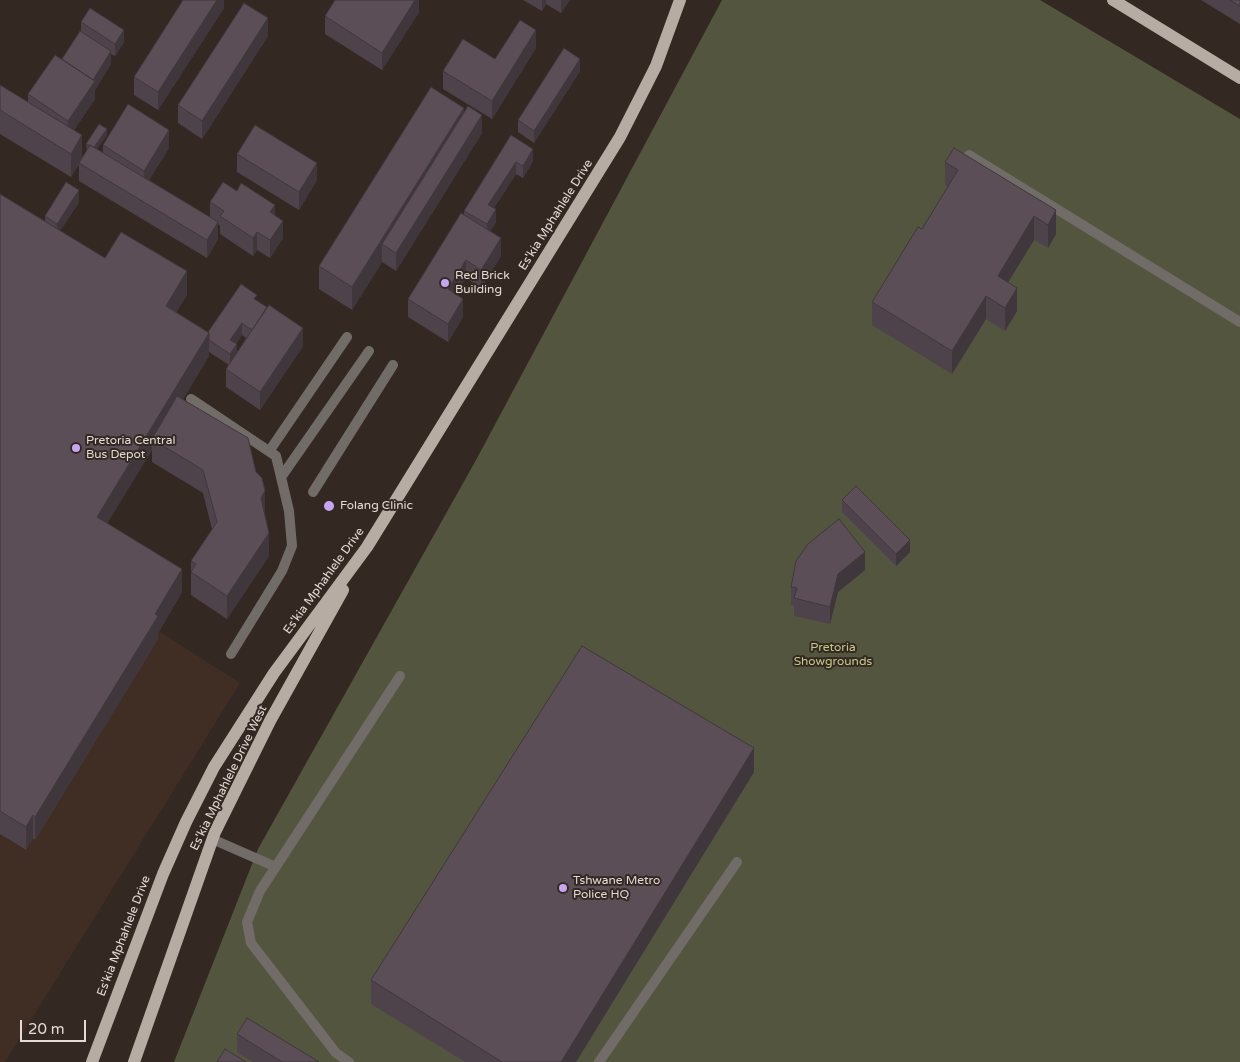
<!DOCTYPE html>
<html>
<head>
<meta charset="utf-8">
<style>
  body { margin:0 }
  #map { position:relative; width:1240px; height:1062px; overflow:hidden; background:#342822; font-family:"Varela Round",sans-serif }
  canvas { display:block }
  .scale { position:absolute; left:20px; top:1020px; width:66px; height:22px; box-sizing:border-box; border:2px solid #e3dbd7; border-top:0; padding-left:6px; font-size:15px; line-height:18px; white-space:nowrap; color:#e3dbd7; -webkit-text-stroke:4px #342822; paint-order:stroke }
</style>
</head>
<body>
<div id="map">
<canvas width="1240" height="1062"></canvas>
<div class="scale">20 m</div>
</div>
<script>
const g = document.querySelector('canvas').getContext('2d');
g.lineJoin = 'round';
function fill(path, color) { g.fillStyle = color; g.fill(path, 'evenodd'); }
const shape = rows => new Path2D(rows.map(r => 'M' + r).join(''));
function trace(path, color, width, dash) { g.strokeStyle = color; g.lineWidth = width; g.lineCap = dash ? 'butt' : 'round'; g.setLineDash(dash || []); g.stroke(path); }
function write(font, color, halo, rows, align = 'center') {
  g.font = font + ' "Varela Round",sans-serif'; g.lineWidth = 4; g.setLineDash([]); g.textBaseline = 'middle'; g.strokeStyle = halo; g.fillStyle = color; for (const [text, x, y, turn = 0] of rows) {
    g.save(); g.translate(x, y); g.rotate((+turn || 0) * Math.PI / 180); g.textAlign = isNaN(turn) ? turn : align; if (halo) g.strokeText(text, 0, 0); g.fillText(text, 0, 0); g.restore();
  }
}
fill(shape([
  [159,631,240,683,5,1062,0,1062,0,834,25,850]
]), '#402d24');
fill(shape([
  [722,0,1040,0,1240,119,1240,1062,174,1062,258,849,476,460]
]), '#53553f');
trace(shape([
  [969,155,1240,322],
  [191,399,276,456,289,511,292,546,282,571,231,654],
  [270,450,347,337],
  [282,476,369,351],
  [313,492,393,365],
  [212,839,276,867],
  [349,1062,336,1053,251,943,247,922,260,891,400,676],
  [599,1062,737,862]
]), '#716c67', 10);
trace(shape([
  [1113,0,1240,78],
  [92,1062,163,874,186,822,214,767,274,673,367,547,620,137,656,66,680,0],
  [134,1062,215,832,270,721,343,590]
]), '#b7aca3', 12);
fill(shape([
  [224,0,224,8,158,110,134,95,134,77],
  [419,0,419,12,382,70,325,34,325,16],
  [523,0,570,0,561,13,546,4,542,11],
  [1201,0,1240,0,1240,24],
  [81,22,124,42,115,56,111,54,111,64,95,90,95,99,74,130,82,158,87,150,86,144,107,135,97,149,103,152,103,145,169,148,149,180,210,217,210,202,275,215,283,238,270,258,257,250,253,256,220,234,220,226,218,224,218,239,207,258,79,181,79,163,81,161,71,177,0,134,0,85,28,102,28,94,62,59,81,31],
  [268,36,202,139,178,123,178,105],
  [536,48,492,119,443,89,443,71,495,59],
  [580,71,534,143,518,132,518,120],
  [464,113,482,133,396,271,382,262,352,310,319,289,319,266],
  [511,135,533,161,523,178,516,174,494,208,496,222,490,231,501,256,481,288,466,278,455,294,463,317,448,342,408,317,408,299,464,215,464,211],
  [237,154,317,180,299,210,237,172],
  [945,162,1056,210,1056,234,1048,248,1034,240,1008,282,1017,311,1005,331,986,319,952,374,872,325,872,302,922,229,948,187,945,185],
  [0,194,45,221,45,216,79,202,60,231,105,258,187,295,176,312,208,332,257,300,303,346,260,410,226,387,226,369,229,365,209,352,209,356,183,399,265,514,269,556,227,619,191,595,191,561,212,529,203,493,152,462,152,450,107,523,182,592,158,633,158,639,35,840,33,838,26,850,0,834],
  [242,335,246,338,237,353,236,344],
  [842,500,910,552,896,566,842,512],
  [865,570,838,592,830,624,794,616,794,606,791,605,791,587],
  [754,772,576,1062,465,1062,371,1004,371,980],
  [237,1034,319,1062,253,1062,237,1052]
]), '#4e434b');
fill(shape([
  [217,0,224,0,224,8,158,110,158,92],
  [415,0,419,0,419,12,382,70,382,53],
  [542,0,546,0,546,4,542,11],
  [561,0,570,0,561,13],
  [268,18,268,36,202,139,202,121],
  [124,30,124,42,115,56,115,44],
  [536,30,536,48,492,119,492,101],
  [111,51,111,64,95,90,95,99,68,138,68,121],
  [580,59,580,71,534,143,534,131],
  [464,108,464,131,382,244,382,262,352,310,352,287],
  [482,115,482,133,396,271,396,253],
  [107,129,107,135,94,154,94,148],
  [169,130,169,148,144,188,144,171],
  [82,135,82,158,71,177,71,154],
  [533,149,533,161,523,178,523,166],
  [516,162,516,174,488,217,488,205],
  [317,163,317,180,299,210,299,192],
  [79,190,79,202,57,236,57,224],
  [275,205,275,222,270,212],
  [496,209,496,222,487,237,487,224],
  [1056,210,1056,234,1048,248,1048,225],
  [1034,216,1034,240,998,299,998,276],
  [283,221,283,238,270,258,270,240],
  [218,222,218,239,207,258,207,240],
  [257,232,257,250,253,256,253,238],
  [501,238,501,256,481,288,481,270],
  [466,260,466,278,448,307,448,289],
  [187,271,187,295,166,329,166,306],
  [1017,288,1017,311,1005,331,1005,308],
  [986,296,986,319,952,374,952,351],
  [463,299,463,317,448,342,448,324],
  [242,323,242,335,230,352,230,340],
  [303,328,303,346,260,410,260,392],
  [209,333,209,356,157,442,152,439,152,450,97,540,97,517],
  [237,344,237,356,230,366,230,354],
  [265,491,265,514,261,521,261,498],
  [269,533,269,556,227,619,227,596],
  [910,540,910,552,896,566,896,554],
  [865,552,865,570,838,592,830,624,830,607,838,574],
  [182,569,182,592,158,633,158,639,35,840,35,817],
  [754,748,754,772,576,1062,561,1062],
  [33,815,33,838,26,850,26,827]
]), '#40373d');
const building = shape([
  [183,0,217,0,158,92,134,77,183,0],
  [335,0,415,0,382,53,325,16,335,0],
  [1230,0,1240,0,1240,6,1230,0],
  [244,3,268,18,202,121,178,105,244,3],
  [90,8,124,30,115,44,81,22,90,8],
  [520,20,536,30,492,101,443,71,463,39,495,59,520,20],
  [80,31,111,51,93,80,62,59,80,31],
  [564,48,580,59,534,131,518,120,564,48],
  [55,55,95,81,68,121,28,94,55,55],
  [0,85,82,135,71,154,0,110,0,85],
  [431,87,464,108,352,287,319,266,431,87],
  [128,104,169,130,144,171,103,145,128,104],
  [468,106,482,115,396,253,382,244,468,106],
  [99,124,107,129,94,147,86,144,99,124],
  [255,125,317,163,299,192,237,154,255,125],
  [511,135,533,149,523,166,516,162,488,205,496,209,487,224,464,211,511,135],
  [90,145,218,222,207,240,79,163,90,145],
  [954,148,1056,210,1048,225,1034,216,998,276,1017,288,1005,308,986,296,952,351,872,302,918,227,922,229,958,170,945,162,954,148],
  [66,182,79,190,57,224,45,216,66,182],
  [223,182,237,191,241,183,275,205,270,212,283,221,270,240,257,232,253,238,220,216,224,211,210,202,223,182],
  [0,194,105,258,121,232,187,271,166,306,209,333,97,517,182,569,155,614,158,616,35,817,33,815,26,827,0,811,0,194],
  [461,213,501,238,481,270,466,260,448,289,463,299,448,324,408,299,461,213],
  [241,284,257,295,254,299,267,307,252,330,242,323,230,340,237,344,230,354,209,340,209,333,208,332,241,284],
  [269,305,303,328,260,392,226,369,269,305],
  [177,396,248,438,256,472,262,478,265,491,261,498,269,533,227,596,191,572,196,564,191,561,217,522,203,470,152,439,177,396],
  [856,486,910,540,896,554,842,500,856,486],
  [839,519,865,552,838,574,830,607,794,598,797,588,791,587,796,561,808,544,839,519],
  [582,646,754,748,561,1062,502,1062,371,980,582,646],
  [247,1018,319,1062,282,1062,237,1034,247,1018],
  [225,1049,246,1062,217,1062,225,1049]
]);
fill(building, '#5b4e57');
trace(building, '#40373d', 1);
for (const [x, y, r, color] of [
  [445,283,5,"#c6a6f0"],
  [76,448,5,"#c6a6f0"],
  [329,506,6,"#c6a6f0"],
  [563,888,5,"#c6a6f0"]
]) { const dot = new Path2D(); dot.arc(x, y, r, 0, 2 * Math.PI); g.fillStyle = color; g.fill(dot); trace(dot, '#342822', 2); }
write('12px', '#e3dbd7', '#342822', [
  ["Es'kia Mphahlele Drive",556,215,-58],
  ["Es'kia Mphahlele Drive",324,581,-54],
  ["Es'kia Mphahlele Drive West",229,778,-64],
  ["Es'kia Mphahlele Drive",124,936,-69]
]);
write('12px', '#e3dbd7', '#342822', [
  ["Red Brick",455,276],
  ["Building",455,290],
  ["Pretoria Central",86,441],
  ["Bus Depot",86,455],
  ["Folang Clinic",340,506],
  ["Tshwane Metro",573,881],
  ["Police HQ",573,895]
], 'left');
write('12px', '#c4cb8b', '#342822', [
  ["Pretoria",833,648],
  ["Showgrounds",833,662]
]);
</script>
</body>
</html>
